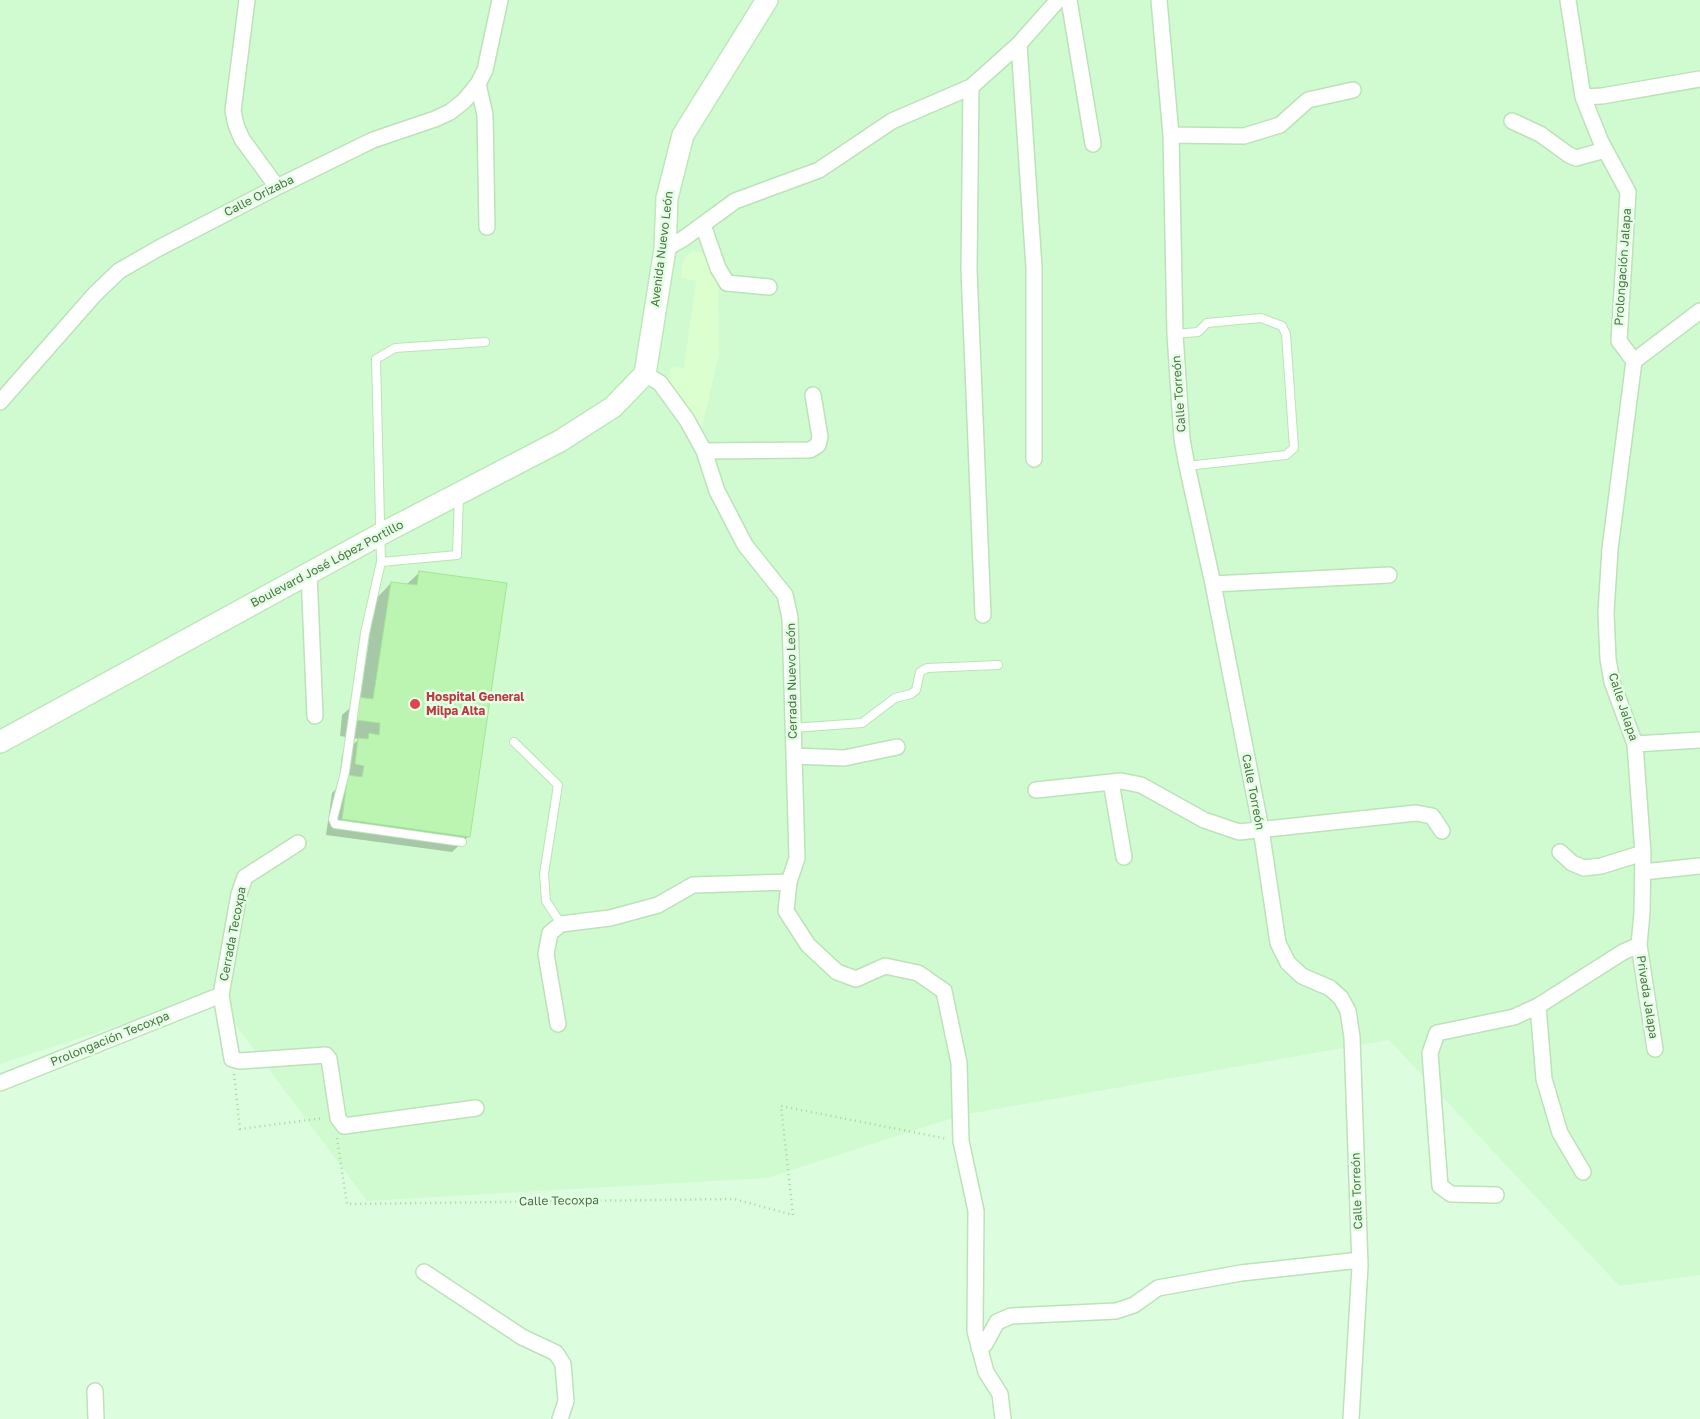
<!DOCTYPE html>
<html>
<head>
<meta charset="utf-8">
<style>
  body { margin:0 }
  canvas { display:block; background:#dcfedf }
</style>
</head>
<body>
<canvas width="1700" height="1419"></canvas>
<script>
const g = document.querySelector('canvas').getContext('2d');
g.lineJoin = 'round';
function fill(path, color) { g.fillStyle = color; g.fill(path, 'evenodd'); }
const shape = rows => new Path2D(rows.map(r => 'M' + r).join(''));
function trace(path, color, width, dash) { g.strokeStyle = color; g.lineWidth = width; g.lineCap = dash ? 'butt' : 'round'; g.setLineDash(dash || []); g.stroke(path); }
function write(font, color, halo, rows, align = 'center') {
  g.font = font + ' "Golos Text",sans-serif'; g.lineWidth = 5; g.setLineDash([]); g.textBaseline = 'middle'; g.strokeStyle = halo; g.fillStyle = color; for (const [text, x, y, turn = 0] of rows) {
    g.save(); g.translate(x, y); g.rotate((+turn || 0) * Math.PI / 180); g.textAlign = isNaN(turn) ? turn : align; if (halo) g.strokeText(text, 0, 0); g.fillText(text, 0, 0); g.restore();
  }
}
fill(shape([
  [0,0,1700,0,1700,1275,1619,1286,1389,1040,962,1115,767,1178,367,1201,213,995,0,1064]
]), '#d0fbd1');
fill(shape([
  [692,251,710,254,718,286,719,354,702,427,668,384,671,367,684,368,696,281,681,277,683,260]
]), '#dbffcf');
fill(shape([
  [420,572,469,836,452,852,326,835,332,793,344,781,339,781,342,755,359,739,340,736,342,715,360,699,375,600,391,583,406,585]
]), '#0003');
const building = shape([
  [419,571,507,583,470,837,342,819,348,775,362,777,364,766,355,764,358,738,368,739,369,733,379,735,380,723,355,720,358,697,373,699,391,582,417,585,419,571]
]);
fill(building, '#bcf5b2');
trace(building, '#a0e892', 1);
const service = shape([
  [1175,334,1198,332,1207,323,1261,318,1282,326,1286,334,1294,448,1286,455,1187,466],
  [459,496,457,555,381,562,376,359,395,348,485,342],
  [381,562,365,633,345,772,333,819,335,824,462,842],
  [793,728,862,723,895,698,911,694,916,690,920,672,927,668,998,665],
  [514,742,558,785,544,874,546,901,561,924]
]);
const minor = shape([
  [247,0,233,111,236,125,242,139,277,187],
  [1069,0,1093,144],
  [1159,0,1171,135,1175,334,1182,439,1187,466,1213,584,1261,829,1278,943,1288,963,1302,976,1330,988,1341,998,1348,1011,1352,1037,1360,1266,1351,1419],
  [1568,0,1583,97,1601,142,1628,192,1619,341,1634,361],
  [1019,44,1034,268,1034,459],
  [478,84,485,115,487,227],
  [971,87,969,270,983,615],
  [1583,97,1602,96,1700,79],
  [1512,121,1540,134,1569,155,1576,158,1605,150],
  [1171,135,1244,136,1280,125,1308,100,1353,90],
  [703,225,718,268,727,283,769,287],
  [665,249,683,239,735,201,819,170,892,121,971,87,1019,44,1058,0],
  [645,374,660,383,687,420,704,451,717,491,745,545,785,595,790,618,797,858,789,882],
  [0,402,95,294,119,271,159,248,277,187,373,140,435,119,450,112,464,101,478,84,485,70,500,0],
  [704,451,810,450,818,445,820,437,813,395],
  [309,573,315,716],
  [1213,584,1389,575],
  [1635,744,1700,740],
  [794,756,844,758,897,747],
  [1111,782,1124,857],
  [1036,790,1121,781,1141,785,1204,820,1239,832,1416,813,1432,816,1442,831],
  [298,843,245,877,239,894,221,995,232,1059,240,1061,326,1055,329,1059,338,1118,344,1126,476,1108],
  [1560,852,1572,863,1584,868,1601,866,1643,853],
  [1643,872,1700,866],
  [1639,945,1655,1049],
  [1538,1006,1544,1079,1560,1133,1583,1172],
  [558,1024,546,954,550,933,561,924,610,918,658,905,693,885,789,882,786,911,808,945,837,972,856,979,885,966,918,973,944,991,959,1063,961,1141,976,1211,975,1331,986,1372,1000,1394,1003,1419],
  [0,1083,221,995],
  [1496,1195,1451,1194,1440,1186,1430,1053,1437,1033,1514,1017,1538,1006,1623,952,1639,945,1642,913,1643,853,1635,744,1612,682,1608,659,1606,613,1610,549,1634,361,1700,311],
  [424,1272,522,1337,556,1353,563,1364,566,1401,560,1419],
  [979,1348,985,1344,997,1322,1011,1316,1116,1311,1134,1305,1158,1288,1241,1273,1360,1260],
  [95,1391,96,1419]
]);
const secondary = shape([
  [0,742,379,535,560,441,613,407,645,374,665,249,667,198,683,135,767,0]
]);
trace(service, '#bce2b8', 10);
trace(minor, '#bce2b8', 18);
trace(secondary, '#bce9b8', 24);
trace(shape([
  [234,1074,240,1129,324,1118],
  [337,1138,347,1204,734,1199,793,1215,781,1106,948,1139]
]), '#a1d996', 2.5, [1, 4]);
trace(service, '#fff', 8);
trace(minor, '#fff', 15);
trace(secondary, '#fff', 21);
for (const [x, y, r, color] of [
  [415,704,6,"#e0444e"]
]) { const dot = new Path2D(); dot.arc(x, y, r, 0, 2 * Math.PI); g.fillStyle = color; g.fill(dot); trace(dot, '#e4ffe6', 2); }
write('12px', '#4d7444', '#e4ffe6', [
  ["Calle Orizaba",259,196,-27],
  ["Avenida Nuevo León",662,249,-83],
  ["Prolongación Jalapa",1623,267,-86],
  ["Calle Torreón",1179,394,-94],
  ["Boulevard José López Portillo",327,564,-28],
  ["Cerrada Nuevo León",792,681,-91],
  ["Calle Jalapa",1623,707,72],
  ["Calle Torreón",1253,792,79],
  ["Cerrada Tecoxpa",233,934,-79],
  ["Privada Jalapa",1647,997,81],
  ["Prolongación Tecoxpa",110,1039,-22],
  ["Calle Torreón",1357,1191,-92],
  ["Calle Tecoxpa",559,1201,-1]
]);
write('bold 12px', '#be3a42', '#e4ffe6', [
  ["Hospital General",426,697],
  ["Milpa Alta",426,711]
], 'left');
</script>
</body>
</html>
